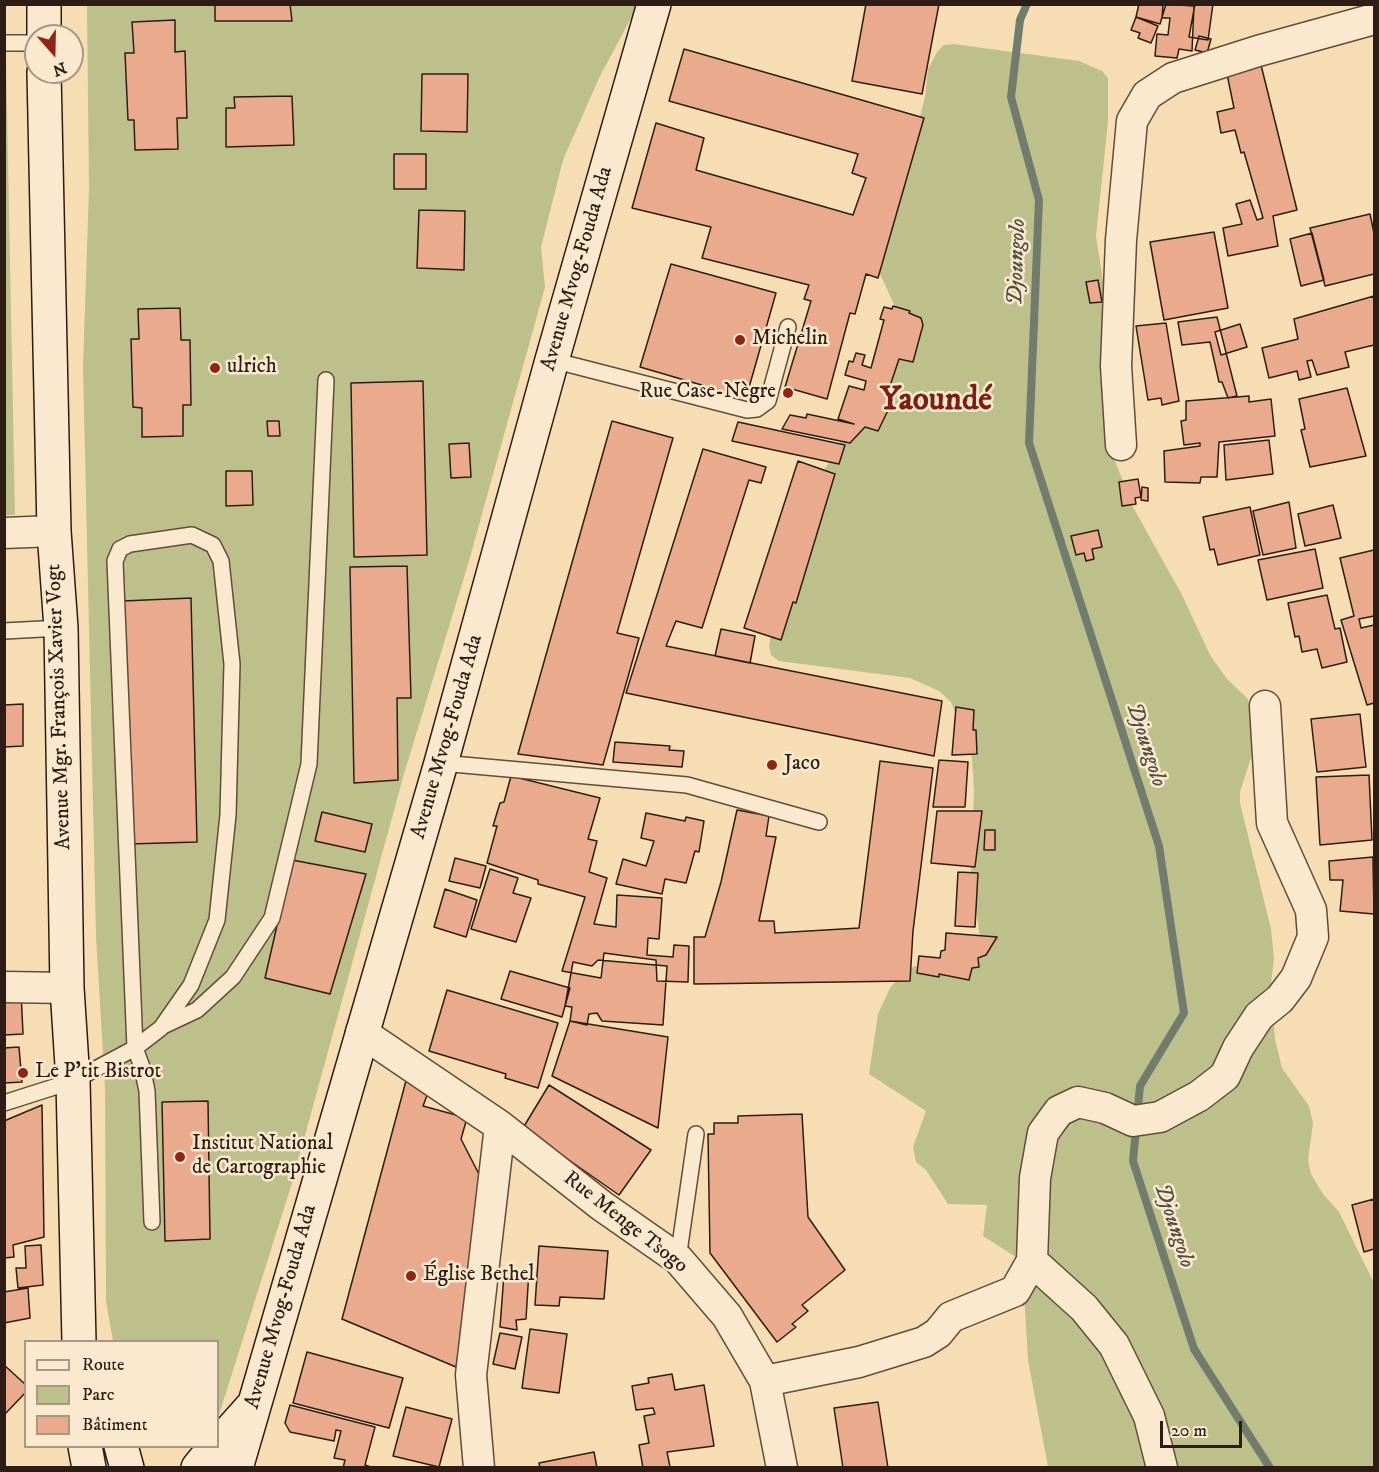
<!DOCTYPE html>
<html>
<head>
<meta charset="utf-8">
<style>
  body { margin:0 }
  #map { position:relative; width:1379px; height:1472px; overflow:hidden; background:#f7ddb3; font-family:"IM FELL DW Pica",serif }
  canvas { display:block }
  .frame { position:absolute; inset:0; border:6px solid #2e1d14; pointer-events:none }
  .legend { position:absolute; left:24px; top:1340px; width:195px; height:108px; box-sizing:border-box; background:#fae9ce; border:2px solid #a89784; margin:0; padding:8px 10px; list-style:none; font-size:18px; color:#2e1d14 }
  .legend li { display:flex; align-items:center; gap:12px; height:30px }
  .legend b { width:30px; border:2px solid #a89784 }
  .north { position:absolute; left:24px; top:24px; width:60px; height:60px; box-sizing:border-box; background:#fae9ce; border:2px solid #a89784; border-radius:50%; rotate:160deg; font-size:16px; font-weight:700; line-height:24px; text-align:center; color:#2e1d14 }
  .north::after { content:''; display:block; margin:auto; width:21px; height:27px; background:#8f2418; clip-path:polygon(50% 0,100% 100%,50% 72%,0 100%) }
  .scale { position:absolute; left:1160px; top:1421px; width:82px; height:27px; box-sizing:border-box; border:3px solid #2e1d14; border-top:0; padding-left:8px; font-size:18px; line-height:21px; white-space:nowrap; color:#2e1d14; -webkit-text-stroke:4px #fae9ce; paint-order:stroke }
</style>
</head>
<body>
<div id="map">
<canvas width="1379" height="1472"></canvas>
<div class="frame"></div>
<ul class="legend">
<li><b style="height:8px;background:#fae9ce"></b>Route</li>
<li><b style="height:16px;background:#bec08b"></b>Parc</li>
<li><b style="height:16px;background:#eaaa8e"></b>Bâtiment</li>
</ul>
<div class="north">N</div>
<div class="scale">20 m</div>
</div>
<script>
const g = document.querySelector('canvas').getContext('2d');
g.lineJoin = 'round';
function fill(path, color) { g.fillStyle = color; g.fill(path, 'evenodd'); }
const shape = rows => new Path2D(rows.map(r => 'M' + r).join(''));
function trace(path, color, width, dash) { g.strokeStyle = color; g.lineWidth = width; g.lineCap = dash ? 'butt' : 'round'; g.setLineDash(dash || []); g.stroke(path); }
function write(font, color, halo, rows, align = 'center') {
  g.font = font + ' "IM FELL DW Pica",serif'; g.lineWidth = 5; g.setLineDash([]); g.textBaseline = 'middle'; g.strokeStyle = halo; g.fillStyle = color; for (const [text, x, y, turn = 0] of rows) {
    g.save(); g.translate(x, y); g.rotate((+turn || 0) * Math.PI / 180); g.textAlign = isNaN(turn) ? turn : align; if (halo) g.strokeText(text, 0, 0); g.fillText(text, 0, 0); g.restore();
  }
}
fill(shape([
  [87,5,638,5,599,78,563,160,541,247,545,287,469,561,404,774,292,1183,218,1418,218,1342,113,1341,106,1301,105,1088,96,936,83,366,89,189],
  [954,44,1079,61,1102,71,1108,78,1108,122,1096,236,1105,294,1100,366,1105,435,1133,507,1182,595,1210,655,1227,679,1247,698,1253,711,1256,742,1240,792,1240,803,1271,929,1274,958,1271,985,1275,1039,1282,1068,1309,1106,1313,1123,1308,1160,1311,1174,1323,1194,1339,1212,1374,1283,1374,1467,1048,1467,1028,1360,1022,1261,983,1236,987,1205,948,1204,926,1170,916,1162,913,1147,926,1111,869,1074,878,1014,890,988,903,973,915,966,968,969,977,964,982,952,971,872,974,790,972,758,951,702,939,691,910,678,779,661,771,655,769,646,772,630,823,472,851,423,879,399,898,313,876,265,916,133,925,97,928,69,937,52,944,45],
  [4,59,6,59,15,515,4,515]
]), '#bec08b');
trace(shape([
  [1027,4,1020,20,1011,97,1039,200,1029,443,1159,846,1184,1013,1140,1086,1133,1161,1194,1349,1270,1468]
]), '#717c6d', 8);
const building = shape([
  [215,4,290,4,292,21,215,21,215,4],
  [866,4,939,4,922,94,852,81,866,4],
  [1139,4,1166,4,1160,24,1136,17,1139,4],
  [1163,4,1194,6,1192,51,1179,49,1177,58,1155,56,1157,34,1168,35,1170,18,1162,18,1163,4],
  [1195,4,1213,4,1208,40,1189,37,1195,4],
  [1136,17,1158,26,1151,43,1138,38,1140,33,1131,30,1136,17],
  [175,20,175,52,185,51,187,118,177,118,178,149,135,150,134,120,128,120,125,53,134,53,132,22,175,20],
  [1199,36,1211,39,1207,53,1195,50,1199,36],
  [684,49,924,118,878,278,866,274,855,314,850,313,827,399,785,387,811,301,804,299,809,285,702,258,711,227,632,208,656,123,704,138,696,170,853,215,866,178,852,173,858,154,669,101,684,49],
  [1261,65,1297,210,1273,216,1278,246,1228,256,1223,228,1242,224,1236,204,1250,200,1257,220,1263,218,1244,152,1241,153,1235,130,1221,133,1217,112,1234,108,1227,74,1261,65],
  [422,74,468,74,467,132,421,131,422,74],
  [292,96,294,145,226,147,226,108,235,108,234,97,292,96],
  [394,154,426,154,426,189,394,189,394,154],
  [419,210,465,211,464,270,417,268,419,210],
  [1370,214,1374,233,1374,274,1325,286,1310,228,1370,214],
  [1214,232,1228,308,1164,320,1150,242,1214,232],
  [1312,233,1324,280,1301,286,1290,239,1312,233],
  [671,264,776,293,746,398,640,367,671,264],
  [1098,280,1102,302,1090,303,1086,282,1098,280],
  [1374,296,1374,345,1345,352,1349,367,1317,375,1312,360,1307,361,1311,377,1299,380,1297,371,1269,378,1262,348,1298,339,1294,319,1374,296],
  [893,306,910,311,909,313,921,318,923,325,913,362,899,359,886,398,893,400,878,431,865,427,850,443,782,429,790,415,806,418,807,414,854,424,838,419,849,386,864,390,866,381,845,375,849,361,853,362,856,353,865,355,862,365,871,368,884,320,880,319,884,307,892,309,893,306],
  [180,308,181,340,190,340,191,405,183,405,183,436,142,437,142,408,133,407,131,339,139,339,138,309,180,308],
  [1217,317,1237,396,1228,398,1222,382,1219,382,1210,342,1182,345,1178,322,1217,317],
  [1166,323,1179,401,1162,405,1161,398,1148,400,1136,326,1166,323],
  [1240,324,1247,347,1221,355,1215,332,1240,324],
  [423,381,427,555,354,557,351,383,423,381],
  [1347,388,1366,456,1310,467,1301,430,1305,429,1299,399,1347,388],
  [1249,396,1249,402,1271,399,1275,436,1219,442,1217,477,1201,477,1200,483,1165,482,1164,451,1200,446,1200,443,1184,445,1181,421,1186,420,1186,401,1249,396],
  [267,421,279,421,280,436,268,436,267,421],
  [612,421,673,438,617,633,639,638,603,765,518,754,612,421],
  [738,422,845,445,839,464,732,441,738,422],
  [1269,440,1273,474,1226,480,1224,445,1269,440],
  [469,443,471,477,451,478,449,444,469,443],
  [703,449,766,467,761,483,749,480,702,628,676,621,666,646,942,701,934,756,626,693,703,449],
  [798,461,835,474,796,603,793,602,781,640,744,628,798,461],
  [226,471,252,471,253,505,226,506,226,471],
  [1138,479,1141,497,1135,498,1136,504,1122,506,1119,482,1138,479],
  [1142,487,1148,488,1148,501,1141,500,1142,487],
  [1289,502,1296,548,1263,555,1253,511,1289,502],
  [1333,505,1341,538,1305,546,1298,514,1333,505],
  [1250,507,1260,555,1218,565,1214,549,1210,550,1203,517,1250,507],
  [1098,530,1102,547,1092,549,1094,559,1086,561,1084,553,1076,555,1071,536,1098,530],
  [1315,549,1323,588,1267,600,1258,560,1315,549],
  [1374,550,1374,616,1359,619,1361,628,1374,625,1374,703,1367,705,1341,620,1354,616,1340,558,1374,550],
  [407,566,411,698,397,698,398,780,354,783,350,567,407,566],
  [1327,595,1335,629,1340,628,1347,662,1322,668,1317,649,1302,652,1299,636,1295,637,1288,603,1327,595],
  [191,598,197,842,129,844,123,601,191,598],
  [721,629,755,636,750,663,715,656,721,629],
  [23,704,23,746,4,747,4,705,23,704],
  [956,707,974,710,973,730,976,730,977,754,952,755,956,707],
  [1360,714,1366,767,1317,772,1311,719,1360,714],
  [615,742,670,746,669,750,684,751,682,767,613,762,615,742],
  [939,760,968,762,965,807,933,807,939,760],
  [880,761,933,768,913,931,910,981,694,984,694,937,705,937,721,882,737,810,769,816,766,836,776,837,759,921,774,921,775,933,859,928,880,761],
  [1369,775,1372,840,1320,845,1316,777,1369,775],
  [511,776,600,798,588,839,597,841,589,872,607,878,594,924,616,927,617,895,662,898,659,939,648,938,647,955,673,957,674,945,689,946,688,982,657,981,656,960,604,953,601,978,562,971,585,897,538,884,538,880,487,863,497,826,493,826,500,803,504,802,511,776],
  [937,811,982,811,975,867,931,863,937,811],
  [322,812,372,824,365,852,315,841,322,812],
  [646,813,685,821,686,817,704,821,699,852,695,851,686,883,665,879,662,894,616,884,623,859,646,866,654,841,641,838,646,813],
  [985,830,995,830,995,850,984,850,985,830],
  [1373,857,1374,914,1340,911,1343,880,1330,880,1329,861,1373,857],
  [455,858,486,866,480,888,449,881,455,858],
  [292,860,366,874,330,994,265,978,292,860],
  [490,869,518,878,513,893,531,898,516,942,471,929,490,869],
  [958,872,978,873,975,927,955,926,958,872],
  [445,889,477,900,466,937,434,927,445,889],
  [946,933,997,937,986,955,978,958,979,967,972,968,969,980,939,974,939,977,917,973,919,956,940,958,941,951,945,950,946,933],
  [598,960,667,966,663,1025,602,1021,597,1013,589,1014,587,1025,570,1021,572,1007,565,1006,573,962,592,966,598,960],
  [510,971,570,988,562,1017,501,999,510,971],
  [447,990,558,1023,538,1088,505,1078,506,1074,429,1051,447,990],
  [21,991,23,1034,4,1035,4,992,21,991],
  [570,1021,668,1037,658,1128,552,1076,570,1021],
  [19,1047,22,1082,4,1083,4,1048,19,1047],
  [407,1077,431,1085,423,1106,467,1118,461,1139,486,1188,456,1367,342,1319,407,1077],
  [549,1085,651,1150,619,1195,523,1128,549,1085],
  [208,1101,210,1239,165,1241,162,1102,208,1101],
  [42,1105,44,1237,13,1245,14,1257,4,1258,4,1121,42,1105],
  [802,1114,808,1217,845,1270,802,1305,808,1311,792,1324,796,1327,777,1342,710,1253,708,1134,714,1134,714,1123,738,1123,738,1116,802,1114],
  [1374,1199,1374,1249,1364,1252,1352,1205,1374,1199],
  [41,1245,43,1285,18,1288,16,1268,26,1268,25,1246,41,1245],
  [539,1246,608,1251,604,1299,560,1297,559,1306,535,1305,539,1246],
  [529,1270,526,1319,516,1320,517,1330,500,1327,504,1274,529,1270],
  [28,1288,30,1318,4,1323,4,1292,28,1288],
  [530,1329,567,1334,559,1393,522,1388,530,1329],
  [500,1333,522,1337,515,1369,493,1364,500,1333],
  [307,1352,403,1378,389,1428,293,1403,307,1352],
  [4,1365,26,1385,26,1392,5,1414,4,1365],
  [672,1374,675,1390,704,1385,714,1446,667,1452,670,1467,643,1468,639,1445,649,1443,644,1416,655,1414,653,1408,636,1410,632,1386,649,1383,648,1378,672,1374],
  [878,1402,888,1468,843,1468,834,1408,878,1402],
  [290,1405,375,1427,365,1465,374,1468,343,1468,345,1460,334,1458,341,1431,336,1430,334,1441,290,1432,285,1423,290,1405],
  [406,1407,452,1419,439,1467,393,1456,406,1407],
  [594,1452,597,1468,540,1468,539,1463,594,1452]
]);
fill(building, '#eaaa8e');
trace(building, '#2e1d14', 1.5);
const service = shape([
  [4,43,36,43],
  [552,360,747,410,757,409,768,401,788,327],
  [4,631,61,628],
  [441,763,687,785,819,822],
  [163,1026,197,1010,233,977,272,918,309,764,326,380],
  [4,1103,73,1081,135,1048,161,1028,191,985,217,920,228,815,232,664,221,561,213,545,192,535,130,544,120,549,115,561,135,1048,142,1067,147,1091,152,1222],
  [678,1259,696,1134]
]);
const minor = shape([
  [1121,445,1116,366,1121,240,1132,121,1147,95,1173,78,1258,51,1374,19],
  [4,533,54,531],
  [4,987,67,988],
  [361,1032,500,1126,471,1375,479,1468],
  [500,1126,602,1206,678,1259,727,1316,765,1381,782,1468],
  [1032,1261,1084,1308,1114,1345,1149,1416,1162,1468],
  [765,1381,859,1362,924,1342,938,1333,951,1317,1015,1291,1032,1261,1035,1178,1043,1133,1059,1111,1078,1102,1105,1108,1133,1121,1160,1117,1199,1096,1225,1076,1238,1048,1259,1016,1280,999,1296,978,1313,937,1311,910,1272,823,1265,706]
]);
const secondary = shape([
  [44,36,44,4],
  [44,72,54,531,61,628,67,988,73,1081,79,1342],
  [218,1445,251,1408],
  [85,1446,89,1468],
  [121,1446,127,1468],
  [198,1468,216,1446],
  [236,1468,441,763,552,360,654,4]
]);
trace(service, '#604d3c', 18);
trace(minor, '#604d3c', 33);
trace(secondary, '#2e1d14', 36);
trace(service, '#fae9ce', 15);
trace(minor, '#fae9ce', 30);
trace(secondary, '#fae9ce', 33);
for (const [x, y, r, color] of [
  [740,340,6,"#8f2418"],
  [215,368,6,"#8f2418"],
  [788,393,6,"#8f2418"],
  [772,765,6,"#8f2418"],
  [23,1073,6,"#8f2418"],
  [180,1157,6,"#8f2418"],
  [411,1276,6,"#8f2418"]
]) { const dot = new Path2D(); dot.arc(x, y, r, 0, 2 * Math.PI); g.fillStyle = color; g.fill(dot); trace(dot, '#fae9ce', 2); }
write('21px', '#2e1d14', '#fae9ce', [
  ["Avenue Mvog-Fouda Ada",578,269,-74],
  ["Avenue Mgr. François Xavier Vogt",60,707,-92],
  ["Avenue Mvog-Fouda Ada",448,737,-74],
  ["Rue Menge Tsogo",625,1223,38],
  ["Avenue Mvog-Fouda Ada",282,1307,-74]
]);
write('21px', '#2e1d14', '#fae9ce', [
  ["Michelin",752,340],
  ["ulrich",227,368],
  ["Rue Case-Nègre",776,393,"right"],
  ["Jaco",784,765],
  ["Le P'tit Bistrot",35,1073],
  ["Institut National",192,1145],
  ["de Cartographie",192,1169],
  ["Église Bethel",423,1276]
], 'left');
write('italic 22px', '#504d41', '#fae9ce', [
  ["Djoungolo",1018,262,-88],
  ["Djoungolo",1145,745,72],
  ["Djoungolo",1173,1226,72]
]);
write('bold 33px', '#7a1f14', '#fae9ce', [
  ["Yaoundé",936,402]
]);
</script>
</body>
</html>
